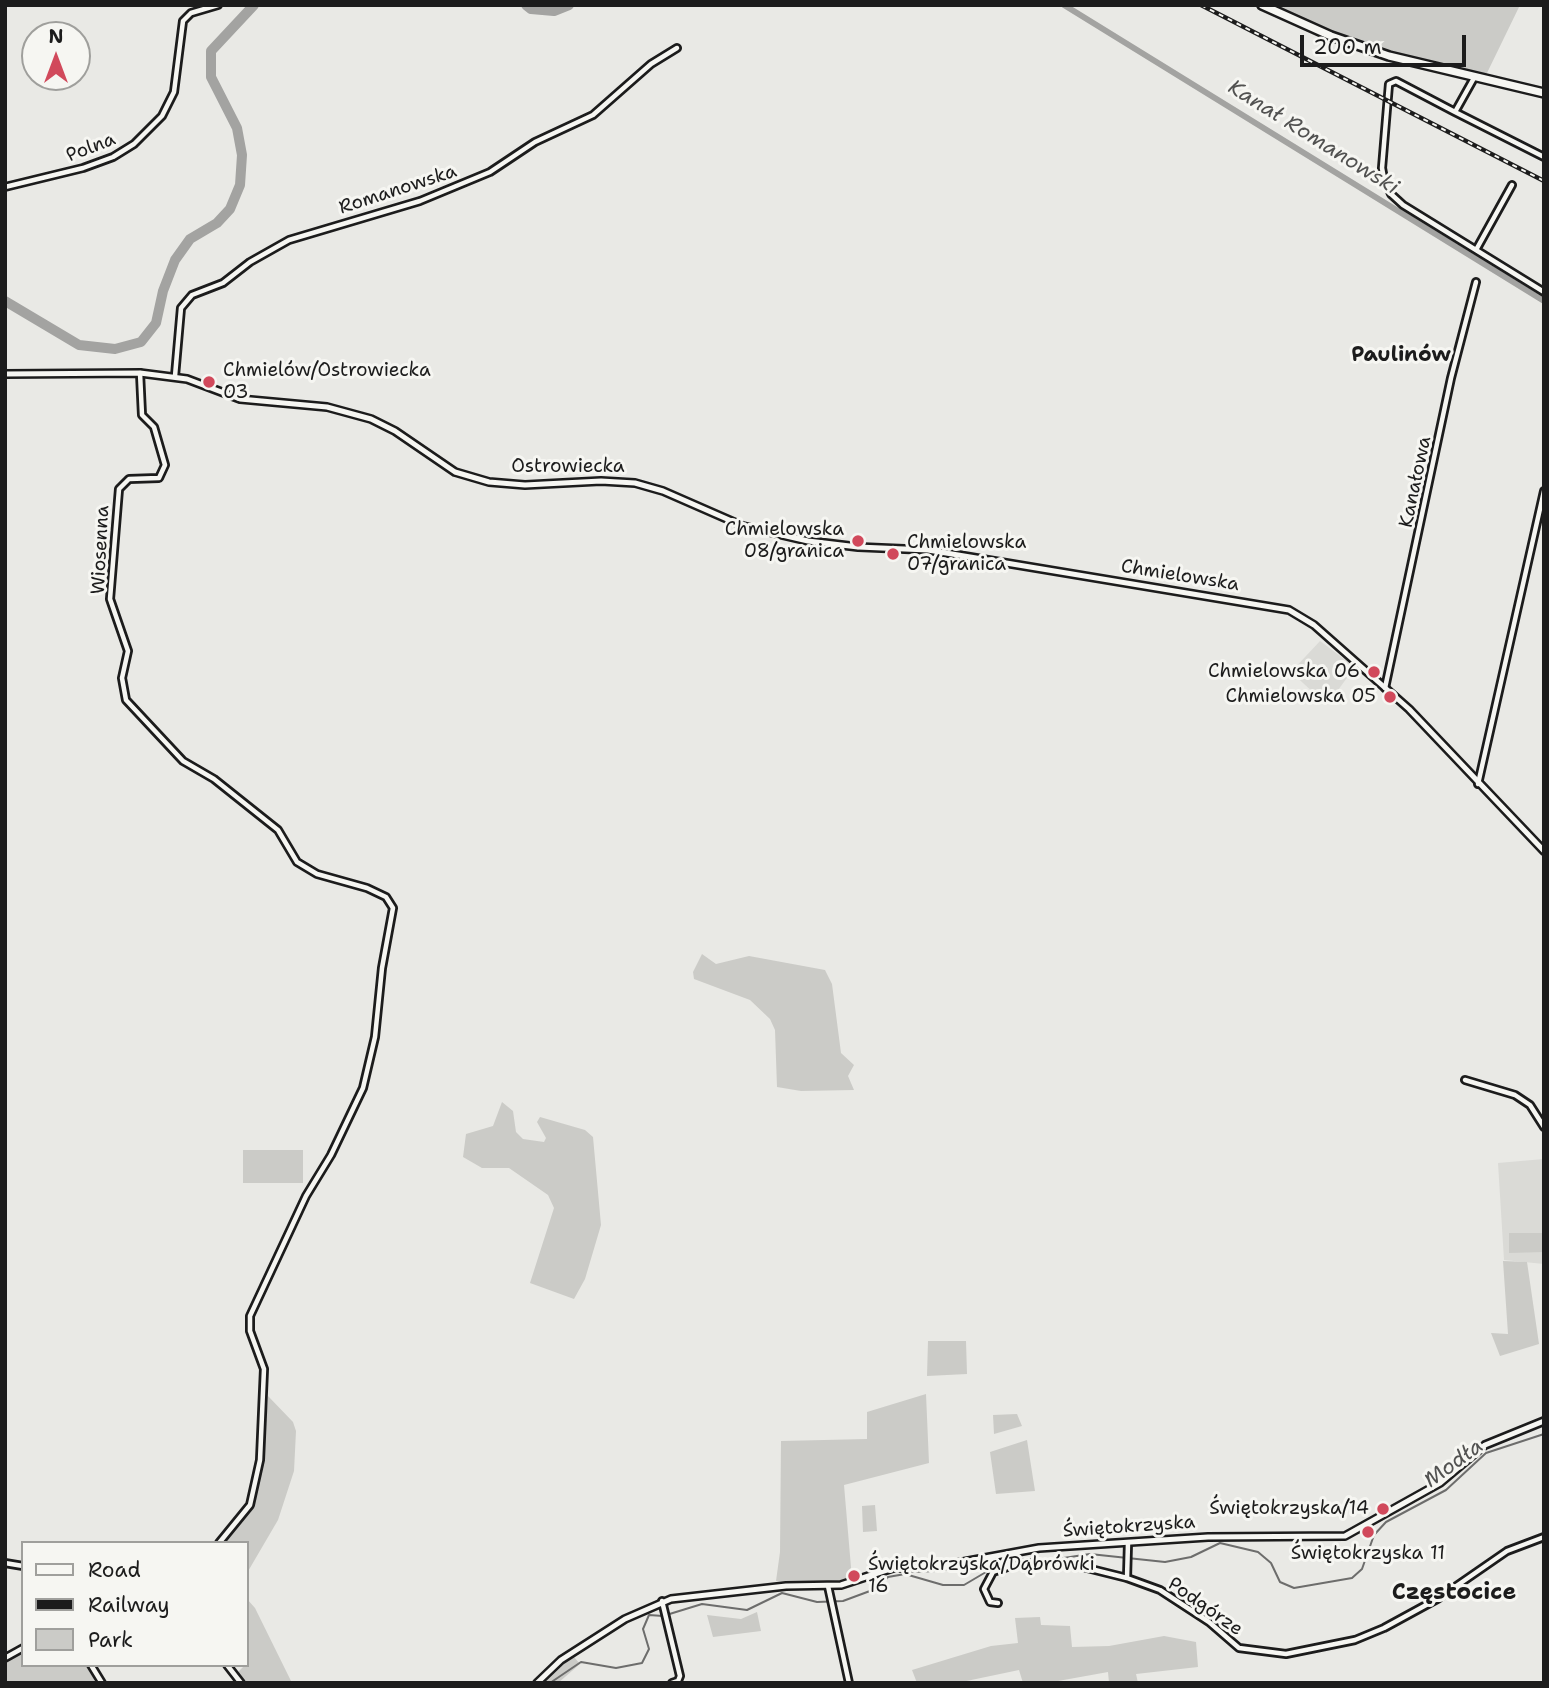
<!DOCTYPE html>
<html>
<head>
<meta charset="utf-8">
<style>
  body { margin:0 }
  #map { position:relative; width:1549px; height:1688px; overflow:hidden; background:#e9e9e5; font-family:"Shantell Sans",sans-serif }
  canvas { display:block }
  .frame { position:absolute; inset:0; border:7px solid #1c1c1c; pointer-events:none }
  .legend { position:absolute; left:21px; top:1541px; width:228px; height:126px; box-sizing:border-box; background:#f6f6f2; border:2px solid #9f9f9c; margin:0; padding:9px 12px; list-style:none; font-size:21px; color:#1c1c1c }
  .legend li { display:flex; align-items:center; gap:14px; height:35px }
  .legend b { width:35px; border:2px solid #9f9f9c }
  .north { position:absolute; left:21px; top:21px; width:70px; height:70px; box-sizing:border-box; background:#f6f6f2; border:2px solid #9f9f9c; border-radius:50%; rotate:0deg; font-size:19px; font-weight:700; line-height:28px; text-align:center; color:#1c1c1c }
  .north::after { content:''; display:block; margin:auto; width:24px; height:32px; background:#d1495b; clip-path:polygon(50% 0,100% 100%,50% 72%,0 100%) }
  .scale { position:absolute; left:1300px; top:35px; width:166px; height:32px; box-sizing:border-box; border:4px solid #1c1c1c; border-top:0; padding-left:9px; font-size:21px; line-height:24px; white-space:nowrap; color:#1c1c1c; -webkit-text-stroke:5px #f6f6f2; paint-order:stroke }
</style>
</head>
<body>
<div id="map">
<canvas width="1549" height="1688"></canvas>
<div class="frame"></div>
<ul class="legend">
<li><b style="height:9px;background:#f6f6f2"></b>Road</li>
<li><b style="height:9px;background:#1c1c1c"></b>Railway</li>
<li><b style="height:19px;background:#cbcbc7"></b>Park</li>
</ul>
<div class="north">N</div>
<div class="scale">200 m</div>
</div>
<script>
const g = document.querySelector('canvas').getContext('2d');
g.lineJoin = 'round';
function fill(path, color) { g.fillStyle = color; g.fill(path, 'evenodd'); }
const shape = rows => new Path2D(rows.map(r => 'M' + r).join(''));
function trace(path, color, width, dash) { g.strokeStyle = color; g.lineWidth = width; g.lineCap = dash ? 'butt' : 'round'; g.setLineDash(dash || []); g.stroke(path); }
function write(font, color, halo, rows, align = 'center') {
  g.font = font + ' "Shantell Sans",sans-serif'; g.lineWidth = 6; g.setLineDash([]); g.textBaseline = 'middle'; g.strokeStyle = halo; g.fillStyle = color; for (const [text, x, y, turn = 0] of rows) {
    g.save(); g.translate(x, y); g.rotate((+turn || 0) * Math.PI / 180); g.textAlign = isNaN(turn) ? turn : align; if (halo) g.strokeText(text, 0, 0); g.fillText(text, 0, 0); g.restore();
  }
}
fill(shape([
  [1320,641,1355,667,1327,705,1291,672],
  [1544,1159,1544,1264,1504,1260,1498,1163]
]), '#dadad6');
fill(shape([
  [1268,5,1520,5,1487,73,1474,78,1365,49],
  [702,954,716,964,749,956,825,970,832,984,841,1053,854,1065,848,1076,854,1090,801,1091,777,1087,775,1030,770,1019,750,1000,694,979,693,972],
  [502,1102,513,1111,516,1132,523,1139,544,1142,546,1138,537,1122,540,1117,585,1130,593,1137,601,1225,585,1279,574,1299,530,1283,554,1208,548,1195,509,1168,482,1168,463,1157,466,1134,493,1126],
  [243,1150,303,1150,303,1183,243,1183],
  [1509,1233,1544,1233,1544,1252,1509,1253],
  [1503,1261,1527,1262,1539,1344,1500,1356,1491,1333,1508,1334],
  [928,1341,966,1341,967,1374,927,1376],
  [926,1394,929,1463,844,1485,852,1579,807,1583,776,1581,780,1552,781,1441,867,1439,867,1412],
  [268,1396,293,1422,296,1431,294,1471,278,1520,247,1573,247,1543,222,1543,252,1508,263,1457],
  [1017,1414,1022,1426,994,1434,993,1415],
  [1027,1440,1035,1491,996,1494,990,1452],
  [875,1505,877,1531,863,1532,862,1506],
  [247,1599,255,1608,292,1683,244,1683,238,1672,249,1661],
  [757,1612,761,1631,713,1637,707,1615,741,1619],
  [1040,1617,1041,1625,1070,1626,1072,1647,1109,1646,1164,1636,1196,1642,1198,1667,1136,1674,1138,1683,1109,1683,1108,1672,1047,1683,1023,1683,1019,1670,957,1683,917,1683,912,1670,991,1646,1018,1643,1015,1618],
  [23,1650,23,1665,89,1665,95,1676,94,1683,5,1683,5,1662,9,1656],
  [574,1657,580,1664,558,1683,542,1683,552,1671]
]), '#cbcbc7');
trace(shape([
  [550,1683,581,1662,616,1668,642,1663,649,1649,643,1629,649,1615,663,1616,702,1604,747,1610,782,1593,817,1602,843,1601,878,1588,888,1577,905,1574,943,1585,964,1585,1008,1559,1057,1559,1090,1554,1165,1562,1191,1557,1220,1543,1258,1552,1271,1563,1280,1582,1294,1588,1352,1578,1362,1569,1374,1535,1386,1522,1446,1490,1486,1453,1544,1434]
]), '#6d6d6c', 2);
trace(shape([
  [1064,5,1544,301]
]), '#a3a3a1', 6);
trace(shape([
  [526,5,531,9,554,11,569,5],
  [5,301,79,345,115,349,141,342,156,323,163,291,175,260,190,239,217,223,230,209,240,185,242,155,237,128,211,77,211,51,254,5]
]), '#a3a3a1', 10);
const minor = shape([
  [1474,78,1455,112,1396,81,1389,84,1382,168,1384,179,1391,194,1403,205,1544,292],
  [1455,112,1544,157],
  [5,187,83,168,113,157,134,144,162,116,174,92,183,21,191,13,218,5],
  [1476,250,1512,185],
  [140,373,142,415,154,427,165,465,159,478,129,479,119,489,110,599,128,651,122,678,126,700,183,761,214,779,278,830,297,862,317,874,367,888,386,897,393,908,382,968,375,1037,363,1088,331,1155,306,1196,250,1316,250,1331,264,1369,260,1460,250,1505,219,1543],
  [175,376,181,308,192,295,223,283,250,262,289,240,420,201,490,172,535,142,593,115,651,64,677,48],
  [1385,688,1451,378,1476,282],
  [1478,784,1544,491],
  [1465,1080,1515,1095,1530,1105,1544,1127],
  [5,1563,23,1566],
  [1127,1578,1128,1543],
  [828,1586,849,1683],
  [662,1601,680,1676,678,1681,672,1683],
  [998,1603,990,1602,984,1589,993,1572,1013,1565,1071,1564,1127,1578,1160,1590,1209,1622,1239,1648,1286,1654,1355,1640,1384,1628,1439,1598,1507,1551,1544,1537],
  [5,1658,23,1648],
  [91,1665,102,1683],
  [227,1665,241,1683]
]);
const tertiary = shape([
  [5,374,140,373,187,379,240,399,327,407,371,419,395,431,455,472,489,482,525,485,601,481,635,483,663,491,743,526,808,541,858,547,928,550,1289,610,1314,625,1409,709,1544,851],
  [537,1683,561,1660,625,1619,671,1599,786,1586,841,1585,893,1568,936,1567,1039,1548,1208,1537,1345,1536,1440,1483,1485,1445,1544,1421]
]);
const primary = shape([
  [1262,5,1331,36,1389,56,1544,93]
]);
trace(minor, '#1c1c1c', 10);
trace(tertiary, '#1c1c1c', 10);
trace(primary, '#1c1c1c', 12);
trace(minor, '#f6f6f2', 4.5);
trace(tertiary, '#f6f6f2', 5);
trace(primary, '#f6f6f2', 7);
const rail = shape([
  [1201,5,1544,181]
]);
trace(rail, '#1c1c1c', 4.5);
trace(rail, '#f6f6f2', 2, [5]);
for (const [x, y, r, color] of [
  [209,382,7,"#d1495b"],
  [858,541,7,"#d1495b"],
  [893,554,7,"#d1495b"],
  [1374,672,7,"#d1495b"],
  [1390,697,7,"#d1495b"],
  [1383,1509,7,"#d1495b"],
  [1368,1532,7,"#d1495b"],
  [854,1576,7,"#d1495b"]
]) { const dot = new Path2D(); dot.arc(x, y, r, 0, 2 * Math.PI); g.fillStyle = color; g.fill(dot); trace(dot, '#f6f6f2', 2.5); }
write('19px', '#1c1c1c', '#f6f6f2', [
  ["Polna",91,148,-21],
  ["Romanowska",398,190,-18],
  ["Ostrowiecka",568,467],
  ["Kanałowa",1416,482,-78],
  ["Wiosenna",101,550,-87],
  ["Chmielowska",1180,576,9],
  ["Świętokrzyska",1129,1527,-4],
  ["Podgórze",1205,1607,35]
]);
write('19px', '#1c1c1c', '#f6f6f2', [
  ["Chmielów/Ostrowiecka",223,371,"left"],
  ["03",223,393,"left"],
  ["Chmielowska",844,530],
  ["08/granica",844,552],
  ["Chmielowska",907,543,"left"],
  ["07/granica",907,565,"left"],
  ["Chmielowska 06",1360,672],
  ["Chmielowska 05",1376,697],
  ["Świętokrzyska/14",1369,1509],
  ["Świętokrzyska 11",1368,1554,"center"],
  ["Świętokrzyska/Dąbrówki",868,1565,"left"],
  ["16",868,1587,"left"]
], 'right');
write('italic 21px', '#525251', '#f6f6f2', [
  ["Kanał Romanowski",1313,138,32],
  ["Modła",1454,1464,-36]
]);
write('bold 21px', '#1c1c1c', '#f6f6f2', [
  ["Paulinów",1401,356]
]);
write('bold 23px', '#1c1c1c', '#f6f6f2', [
  ["Częstocice",1454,1593]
]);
</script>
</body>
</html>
